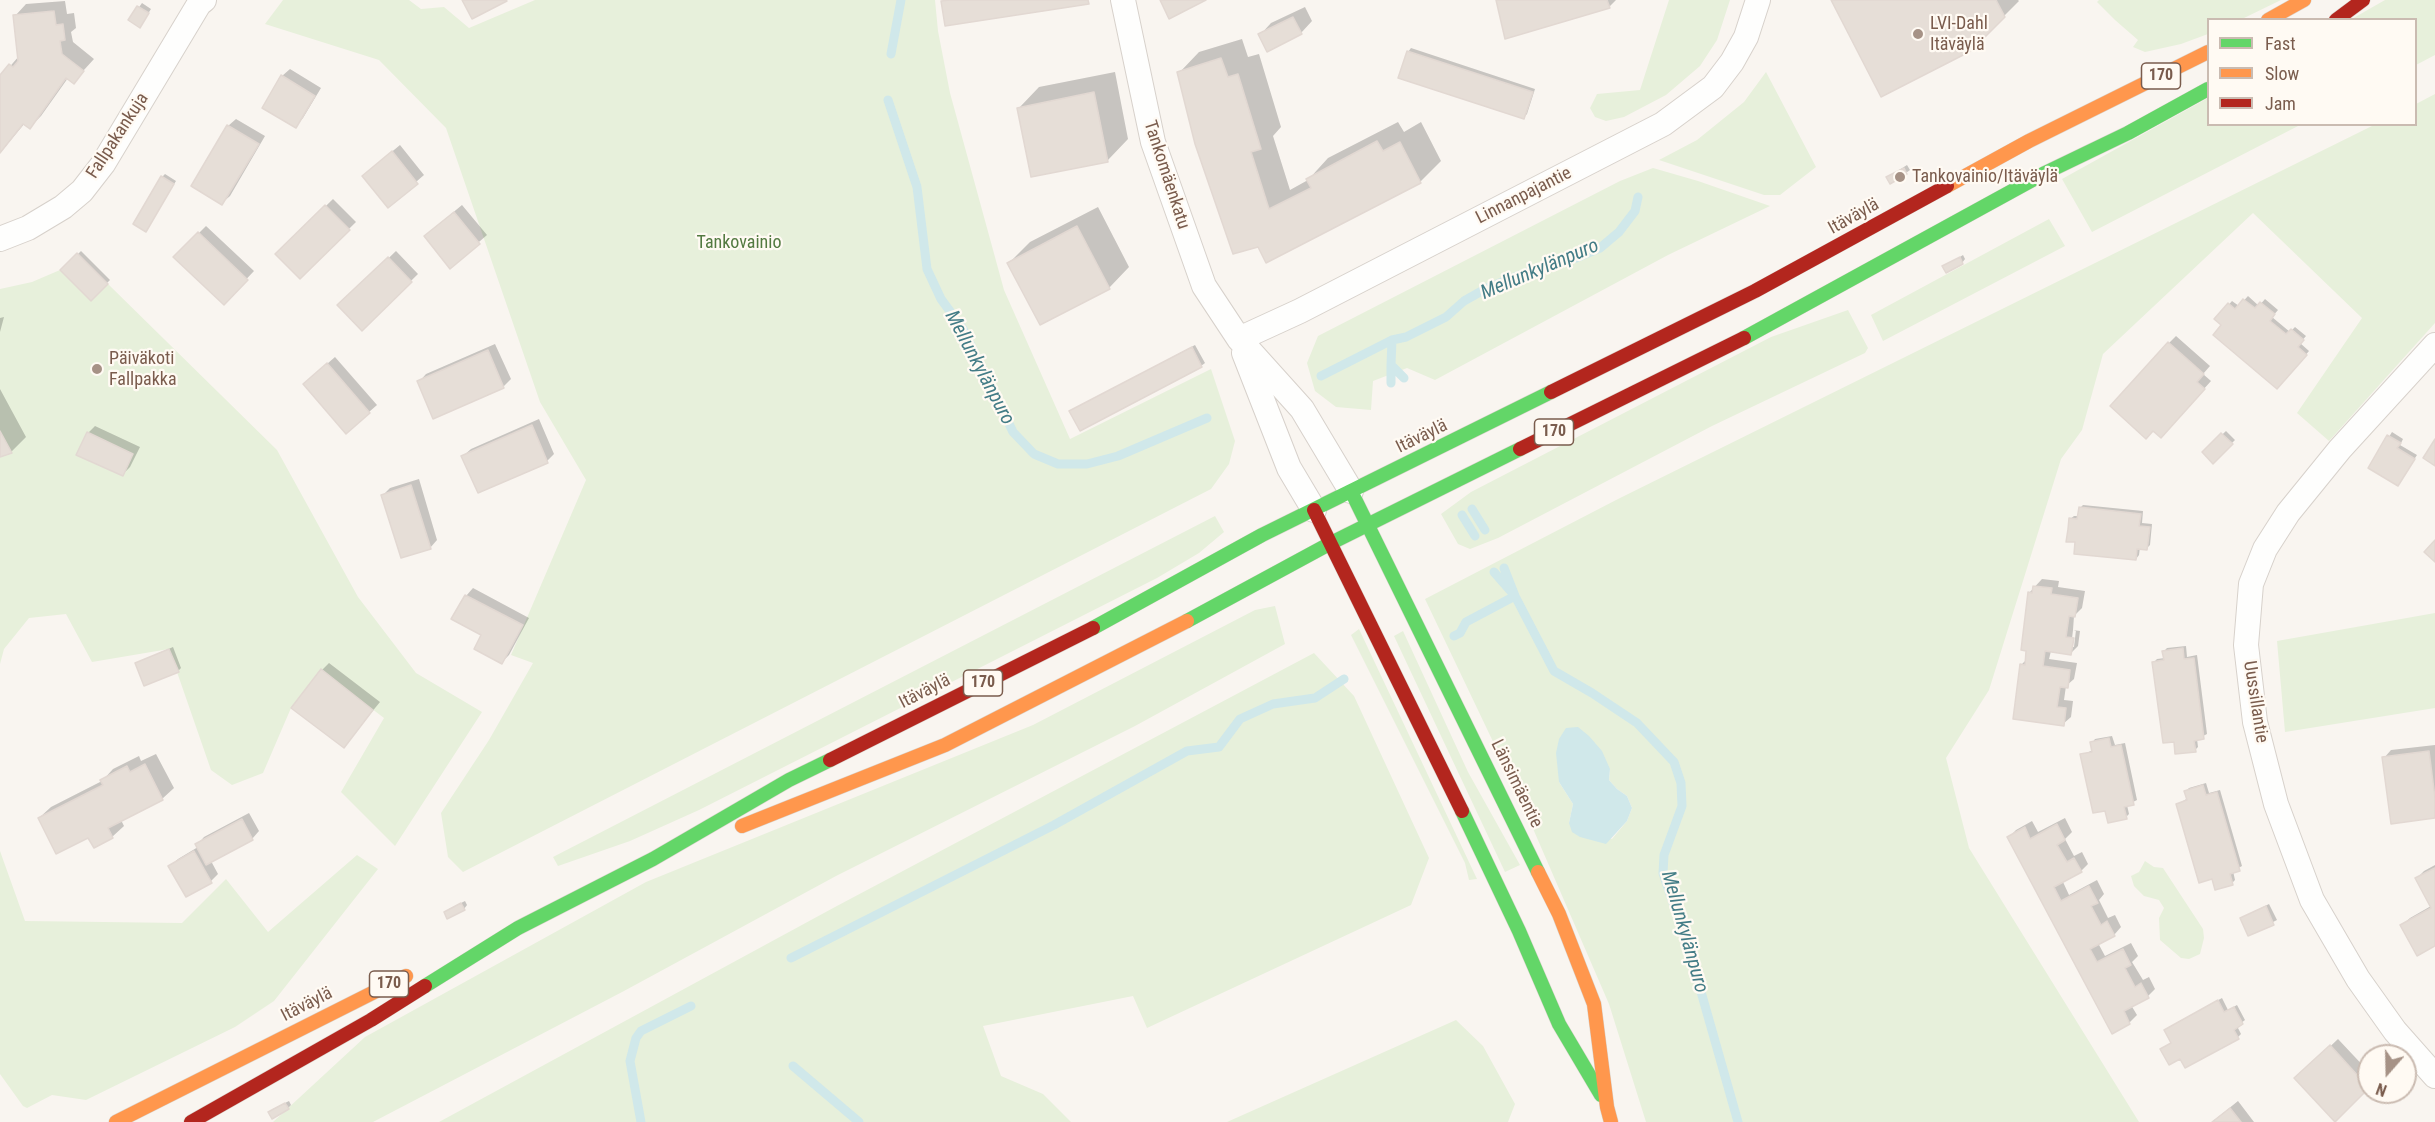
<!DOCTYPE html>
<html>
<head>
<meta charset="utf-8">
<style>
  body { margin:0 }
  #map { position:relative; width:2435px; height:1122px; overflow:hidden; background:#f9f5f0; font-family:"Roboto Condensed",sans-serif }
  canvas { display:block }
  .legend { position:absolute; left:2207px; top:18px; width:210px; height:108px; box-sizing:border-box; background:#fffaf3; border:2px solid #cabbb1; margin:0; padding:8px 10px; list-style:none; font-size:18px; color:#7a5c4d }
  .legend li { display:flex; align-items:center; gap:12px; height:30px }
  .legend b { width:30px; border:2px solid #cabbb1 }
  .north { position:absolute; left:2357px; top:1044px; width:60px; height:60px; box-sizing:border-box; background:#fffaf3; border:2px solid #cabbb1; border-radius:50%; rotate:200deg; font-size:16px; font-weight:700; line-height:24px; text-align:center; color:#7a5c4d }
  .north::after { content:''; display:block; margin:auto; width:21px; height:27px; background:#a69286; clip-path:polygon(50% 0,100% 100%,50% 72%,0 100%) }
</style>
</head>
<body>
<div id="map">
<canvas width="2435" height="1122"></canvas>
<ul class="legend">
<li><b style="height:8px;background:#63d668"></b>Fast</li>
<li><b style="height:8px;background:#ff974d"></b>Slow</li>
<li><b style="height:8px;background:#b3261e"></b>Jam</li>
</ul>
<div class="north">N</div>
</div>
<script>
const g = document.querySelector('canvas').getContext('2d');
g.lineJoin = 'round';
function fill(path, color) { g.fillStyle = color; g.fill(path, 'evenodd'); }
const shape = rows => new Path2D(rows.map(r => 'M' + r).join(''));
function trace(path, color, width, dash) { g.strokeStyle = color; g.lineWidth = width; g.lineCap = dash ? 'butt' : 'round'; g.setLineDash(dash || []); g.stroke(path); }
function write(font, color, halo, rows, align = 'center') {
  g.font = font + ' "Roboto Condensed",sans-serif'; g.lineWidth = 4.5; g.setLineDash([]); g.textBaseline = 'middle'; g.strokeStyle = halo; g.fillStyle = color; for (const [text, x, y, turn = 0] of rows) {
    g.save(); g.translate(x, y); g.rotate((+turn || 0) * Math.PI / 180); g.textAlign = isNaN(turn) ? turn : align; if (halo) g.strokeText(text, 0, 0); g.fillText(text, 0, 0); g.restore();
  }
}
fill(shape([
  [283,0,409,0,421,9,444,7,469,28,535,0,935,0,938,31,950,93,1004,290,1070,439,1211,369,1235,441,1229,464,1211,489,463,872,448,857,441,813,489,740,533,663,511,655,586,480,540,402,446,128,379,60,265,24],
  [1669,0,1730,0,1717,40,1700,66,1666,95,1624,117,1606,121,1595,117,1590,108,1597,94,1640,90],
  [2099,0,2281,0,2242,19,2208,20,2208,34,2181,44,2145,52,2133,47,2138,40,2115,20,2097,2],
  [2385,0,2435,0,2435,55,2416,65,2416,20,2350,20],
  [1766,72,1816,167,1780,195,1764,195,1659,160,1697,140,1744,102],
  [2435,94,2435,323,2329,441,2297,413,2362,318,2253,213,2103,354,2082,430,2061,459,1989,690,1946,758,1969,848,2139,1122,1646,1122,1609,1004,1518,794,1425,599,1618,499,2374,125,2416,124,2416,104],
  [1610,769,1609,780,1617,789,1627,796,1632,808,1627,821,1612,839,1569,823,1573,804,1559,782],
  [2208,98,2208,124,2300,125,2092,232,2062,179],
  [1653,168,1698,181,1770,206,1668,255,1435,380,1407,368,1373,381,1371,410,1336,407,1315,391,1307,363,1318,336,1620,181],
  [2049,219,2065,246,1883,341,1871,315],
  [60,270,91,301,108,284,277,450,358,597,416,673,482,712,395,846,341,792,384,718,321,670,291,708,263,773,232,785,211,770,169,649,92,662,66,614,29,618,4,649,0,664,0,457,12,453,0,431,0,289,32,282],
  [1848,310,1868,348,1865,353,1712,426,1498,538,1470,549,1458,544,1441,514,1471,492,1771,337],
  [1215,516,1224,532,1199,553,1157,578,699,810,630,841,558,866,553,857],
  [1275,606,1285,644,1135,726,836,876,624,991,373,1122,273,1122,365,1037,646,882,1033,725,1255,610],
  [2435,613,2435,708,2285,732,2277,641],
  [1359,629,1477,879,1469,880,1465,863,1351,635],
  [1403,631,1468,772,1520,865,1505,872,1394,636],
  [1314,653,1354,696,1429,858,1411,905,1147,1028,1133,996,983,1026,1001,1076,1043,1094,1071,1122,439,1122,835,907],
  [0,851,25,921,182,923,226,879,268,932,357,855,378,869,274,1001,235,1027,86,1100,52,1095,27,1108,23,1106,0,1074],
  [2145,861,2154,867,2163,868,2203,929,2204,938,2200,954,2189,959,2181,958,2160,940,2159,918,2164,908,2159,900,2144,896,2134,886,2131,876,2139,872],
  [1456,1020,1483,1046,1515,1104,1508,1122,1227,1122]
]), '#e7f0db');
fill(shape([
  [1578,727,1589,736,1602,751,1610,769,1609,780,1617,789,1627,796,1632,808,1627,821,1606,844,1580,837,1572,832,1569,823,1573,804,1559,782,1556,753,1559,739,1566,728]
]), '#d0e8ea');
fill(shape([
  [1497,0,1616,0,1609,7],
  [1833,0,2018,0,2019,1,1970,50],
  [65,1,67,14,74,13,76,28,71,32,73,42,94,59,73,82,68,78,41,116,30,127,25,123,0,153,0,78,19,56,15,16,26,4],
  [142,3,151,9,140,26,130,20],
  [1305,7,1312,21,1301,33,1260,35,1271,23],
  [1242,39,1248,57,1259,54,1281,127,1273,136,1290,190,1308,180,1328,158,1398,122,1404,132,1421,122,1441,161,1420,182,1266,261,1179,73,1199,52],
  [1411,48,1535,89,1527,114,1523,118,1408,52],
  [290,69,321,88,303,118,296,126,282,76],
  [1115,72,1128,139,1108,160,1019,108,1039,87],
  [236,119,265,136,230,196,222,203,228,126],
  [400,145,424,175,388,206,371,169],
  [1907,165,1910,170,1906,173,1888,177],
  [165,174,176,181,146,230,162,177],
  [333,199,356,222,300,277,277,254],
  [462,205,487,235,450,267,433,229],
  [1098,207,1129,267,1109,288,1009,263,1030,242],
  [206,226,254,271,224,303,175,257],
  [81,251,110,280,91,299,62,270],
  [396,251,418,274,362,329,339,306],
  [1963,255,1965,259,1962,263,1944,267],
  [2248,296,2259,306,2265,299,2278,310,2272,317,2290,332,2295,327,2306,336,2300,343,2309,351,2281,384,2216,319,2232,301,2239,306],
  [4,317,0,332,0,318],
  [2176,336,2210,366,2203,374,2211,381,2168,429,2169,343],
  [495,344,511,379,503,387,419,382,426,374],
  [1195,345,1205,363,1201,366,1071,411],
  [335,357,377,405,369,412,312,377],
  [0,389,26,437,11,452,0,455],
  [539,419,554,454,547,461,463,456,471,449],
  [95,426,140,447,130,467,123,474,88,433],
  [2226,431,2235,440,2213,462,2204,452],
  [2392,432,2403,439,2400,445,2417,455,2398,484,2370,468],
  [419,479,437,540,430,548,383,495,390,488],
  [2083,505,2143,511,2142,523,2152,524,2150,545,2147,548,2140,547,2139,555,2136,559,2077,541,2070,519,2074,516,2079,516,2080,508],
  [2042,579,2059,581,2058,587,2085,591,2082,608,2074,616,2073,630,2080,631,2078,646,2071,653,2051,651,2049,659,2077,663,2074,679,2066,686,2064,700,2073,701,2071,717,2063,724,2021,665,2027,659,2029,593],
  [2073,630,2076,630,2074,647,2071,647],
  [473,588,529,618,509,655,502,662,483,635,466,596],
  [2186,646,2187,657,2197,655,2207,734,2197,739,2198,747,2195,750,2175,740,2154,662,2157,659,2165,658,2164,651,2167,648],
  [173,647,181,668,178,671,136,663],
  [329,663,380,702,344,746,322,670],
  [2112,736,2115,745,2125,743,2137,800,2127,805,2129,814,2126,817,2106,809,2082,755,2093,750,2092,743,2095,739],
  [2435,745,2435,816,2384,758,2391,750],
  [156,754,174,788,162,799,121,820,124,826,112,837,89,836,39,818,51,807,102,781,113,769,139,756,141,761],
  [2206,783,2209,793,2220,790,2242,866,2233,871,2235,880,2232,883,2213,877,2178,804,2188,798,2186,791,2189,788],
  [249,813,259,831,252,839,211,861,218,874,211,881,170,866,178,859,198,847,197,845,204,837],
  [2065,818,2072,832,2065,839,2074,856,2082,852,2088,864,2081,871,2063,882,2069,895,2097,880,2104,894,2099,900,2108,918,2115,915,2121,927,2114,935,2098,943,2105,956,2131,943,2138,956,2132,962,2143,980,2149,977,2155,989,2148,996,2131,1005,2137,1015,2129,1023,2009,837,2016,830,2032,821,2038,832],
  [2435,865,2435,945,2402,925,2410,918,2431,906,2417,878,2424,871],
  [465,901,467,905,464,909,449,909],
  [2269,904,2277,920,2249,934,2241,918],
  [2222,998,2228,1010,2237,1005,2245,1020,2237,1026,2241,1034,2238,1037,2180,1057,2162,1049,2172,1042,2166,1030,2169,1027],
  [2338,1039,2369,1072,2369,1087,2335,1119,2297,1078],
  [289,1101,291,1105,288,1108,273,1109],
  [2238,1101,2254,1122,2212,1122]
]), '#0003');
trace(shape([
  [891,54,901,0],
  [888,100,917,187,927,269,941,299,963,329,1013,432,1034,454,1058,464,1087,464,1118,456,1207,418],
  [1391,365,1391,383],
  [1321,376,1392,340],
  [1404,378,1391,365,1392,340,1406,337,1446,317,1464,301,1487,288,1553,262,1576,258,1600,248,1619,232,1635,211,1638,197],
  [1472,509,1485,530],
  [1462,515,1475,536],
  [1504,568,1515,596,1554,671,1592,693,1637,723,1674,762,1681,783,1682,806,1664,855,1663,873,1690,953,1738,1122],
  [1454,636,1460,633,1466,622,1515,596,1494,572],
  [791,958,1054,825,1187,751,1219,747,1240,719,1273,704,1315,698,1344,679],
  [793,1066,859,1122],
  [641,1122,630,1061,636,1038,641,1031,691,1006]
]), '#d0e8ea', 9);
const building = shape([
  [462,0,506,0,507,1,472,19,462,0],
  [949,0,1088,0,1089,4,945,26,941,1,949,0],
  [1160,0,1206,0,1169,19,1160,0],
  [1496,0,1607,0,1610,8,1505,39,1496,0],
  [1831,0,1996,0,2005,17,1971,51,1881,97,1831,0],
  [137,6,149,13,140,28,128,20,137,6],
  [54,11,56,25,63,24,65,40,60,41,62,54,84,71,74,84,66,78,30,129,23,124,0,153,0,75,9,64,13,67,18,61,13,15,54,11],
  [1293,17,1302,34,1267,52,1258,34,1293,17],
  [1407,51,1533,92,1524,119,1398,78,1407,51],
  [1221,58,1228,77,1238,74,1261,149,1251,152,1269,209,1311,188,1306,179,1377,141,1383,151,1400,142,1421,183,1266,263,1258,247,1233,254,1195,144,1177,72,1221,58],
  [281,75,315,96,296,128,262,108,281,75],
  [1094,92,1108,162,1031,177,1017,108,1094,92],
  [227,125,259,144,222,205,191,186,227,125],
  [392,151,418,184,388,208,362,176,392,151],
  [1904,168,1907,174,1890,184,1886,177,1904,168],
  [161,176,174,184,146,232,133,224,161,176],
  [325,205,350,230,300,279,275,254,325,205],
  [454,212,480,244,450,269,424,236,454,212],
  [1077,226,1110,289,1040,325,1007,263,1077,226],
  [198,232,248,280,224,305,173,257,198,232],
  [77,253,108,284,91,301,60,270,77,253],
  [388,257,412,282,362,331,337,305,388,257],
  [1960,257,1963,264,1946,273,1942,266,1960,257],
  [2243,299,2255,308,2260,302,2275,314,2270,321,2286,334,2291,329,2304,340,2298,347,2307,355,2277,389,2213,335,2221,325,2214,319,2228,303,2235,309,2243,299],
  [2168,342,2204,374,2197,382,2205,389,2161,438,2153,431,2146,439,2110,406,2168,342],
  [1192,347,1202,367,1080,431,1069,411,1192,347],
  [488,350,504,388,433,419,417,381,488,350],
  [327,363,370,413,346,434,303,384,327,363],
  [532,425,548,463,478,493,461,456,532,425],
  [0,431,12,453,0,457,0,431],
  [87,432,133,454,123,476,76,455,87,432],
  [2221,433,2233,444,2213,464,2202,452,2221,433],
  [2387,435,2401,443,2397,448,2415,459,2398,486,2368,468,2387,435],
  [2435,439,2435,466,2423,458,2435,439],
  [411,485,431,549,401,558,381,495,411,485],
  [2079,507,2141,514,2139,526,2150,527,2147,550,2137,549,2136,560,2074,554,2075,542,2066,542,2068,529,2069,518,2077,519,2079,507],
  [2435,540,2435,562,2424,552,2435,540],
  [2033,586,2052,588,2051,594,2078,598,2075,617,2069,616,2066,637,2074,638,2071,655,2045,651,2043,666,2070,670,2068,688,2060,687,2057,707,2066,708,2064,726,2013,719,2020,664,2025,665,2026,651,2021,650,2028,592,2032,593,2033,586],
  [465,595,523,625,502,664,474,649,481,635,451,619,465,595],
  [2183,648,2184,659,2194,658,2204,739,2194,741,2196,752,2175,754,2174,742,2163,743,2152,662,2164,660,2162,651,2183,648],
  [169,649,179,672,144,686,135,663,169,649],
  [321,669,373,710,344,748,291,708,321,669],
  [2109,738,2111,747,2121,745,2134,805,2124,807,2127,819,2108,823,2105,811,2093,813,2080,754,2092,752,2090,742,2109,738],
  [2429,751,2435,798,2435,818,2391,824,2382,757,2429,751],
  [145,764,163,800,108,828,113,838,94,848,88,838,56,854,38,818,103,785,100,780,127,766,130,772,145,764],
  [2203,785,2206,795,2217,792,2240,871,2230,874,2233,885,2215,890,2212,879,2199,883,2176,804,2187,800,2184,791,2203,785],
  [242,819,253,840,206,865,195,844,242,819],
  [2057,824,2065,840,2057,845,2067,862,2074,858,2082,872,2054,887,2061,901,2089,886,2098,903,2091,906,2101,925,2107,921,2115,936,2090,949,2097,962,2123,949,2131,965,2125,968,2135,987,2141,983,2149,998,2124,1011,2130,1024,2112,1034,2007,837,2025,827,2030,839,2057,824],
  [194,851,212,883,186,897,168,866,194,851],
  [2435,868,2435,946,2417,956,2400,925,2431,908,2415,878,2435,868],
  [461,903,465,910,447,919,444,912,461,903],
  [2266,906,2274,925,2248,936,2240,918,2266,906],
  [2218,1000,2224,1012,2234,1007,2243,1024,2234,1030,2239,1039,2185,1068,2180,1059,2169,1065,2160,1049,2171,1043,2164,1030,2218,1000],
  [2330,1045,2369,1088,2335,1122,2294,1078,2330,1045],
  [285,1103,289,1109,272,1119,268,1112,285,1103],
  [2230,1108,2241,1122,2212,1122,2230,1108]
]);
fill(building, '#e6ded7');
trace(building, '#e2d8d2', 1.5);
const street = shape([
  [1123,0,1153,142,1204,286,1239,339,1302,409,1351,491],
  [0,239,28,228,63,207,82,191,103,164,199,4,204,0],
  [1239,339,1300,311,1663,124,1713,87,1732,62,1746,37,1758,0],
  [2435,345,2340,449,2288,513,2265,549,2251,584,2246,645,2255,722,2276,804,2312,900,2358,979,2395,1031,2435,1076],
  [1244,353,1289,468,1314,510]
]);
const fast = shape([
  [1744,338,2045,173,2128,133,2208,89],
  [1351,491,1538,872],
  [1187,621,1331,543,1520,449],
  [1093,628,1262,535,1551,392],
  [1462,811,1519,931,1559,1024,1601,1095],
  [425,986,518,928,653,859,789,780,830,760]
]);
const slow = shape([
  [2268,20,2304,0],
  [1947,186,2029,141,2208,52],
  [742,826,945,745,1187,621],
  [1538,872,1559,914,1594,1004,1607,1107,1611,1122],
  [116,1122,406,976]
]);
const jam = shape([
  [2336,20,2363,0],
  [1551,392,1755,291,1947,186],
  [1520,449,1744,338],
  [1314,510,1462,811],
  [830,760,1093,628],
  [191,1122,371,1020,425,986]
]);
trace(street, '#d7d1cb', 26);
trace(fast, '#d9d2cb', 15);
trace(slow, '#d9d2cb', 15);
trace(jam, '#d9d2cb', 15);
trace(street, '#fefefd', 24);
trace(fast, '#63d668', 14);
trace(slow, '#ff974d', 14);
trace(jam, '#b3261e', 14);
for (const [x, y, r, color] of [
  [1918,34,6,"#a69286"],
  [1900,177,6,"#a69286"],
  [97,369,6,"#a69286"]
]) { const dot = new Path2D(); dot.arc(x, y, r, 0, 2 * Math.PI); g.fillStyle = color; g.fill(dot); trace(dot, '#fffaf3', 2); }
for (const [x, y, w] of [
  [2161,76,39],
  [1554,432,39],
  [983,683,39],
  [389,984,39]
]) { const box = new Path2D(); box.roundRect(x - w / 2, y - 13, w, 26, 4.5); g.fillStyle = '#fffaf3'; g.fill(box); trace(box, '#7a5c4d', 1.5); }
write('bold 16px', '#7a5c4d', null, [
  ["170",2161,76],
  ["170",1554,432],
  ["170",983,683],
  ["170",389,984]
]);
write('18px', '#7a5c4d', '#fffaf3', [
  ["LVI-Dahl",1930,24],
  ["Itäväylä",1930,45],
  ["Tankovainio/Itäväylä",1912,177],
  ["Päiväkoti",109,359],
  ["Fallpakka",109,380]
], 'left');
write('18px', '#7a5c4d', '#fffaf3', [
  ["Fallpakankuja",118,136,-57],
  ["Tankomäenkatu",1166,175,72],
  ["Linnanpajantie",1524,196,-27],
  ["Itäväylä",1854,217,-29],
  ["Itäväylä",1422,437,-26],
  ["Itäväylä",925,692,-27],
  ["Uussillantie",2255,702,81],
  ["Länsimäentie",1516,784,64],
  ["Itäväylä",307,1005,-27]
]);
write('18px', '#537a41', '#fffaf3', [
  ["Tankovainio",739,243]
]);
write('italic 20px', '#437c86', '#fffaf3', [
  ["Mellunkylänpuro",1540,270,-23],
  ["Mellunkylänpuro",979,368,62],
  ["Mellunkylänpuro",1684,932,74]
]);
</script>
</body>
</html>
